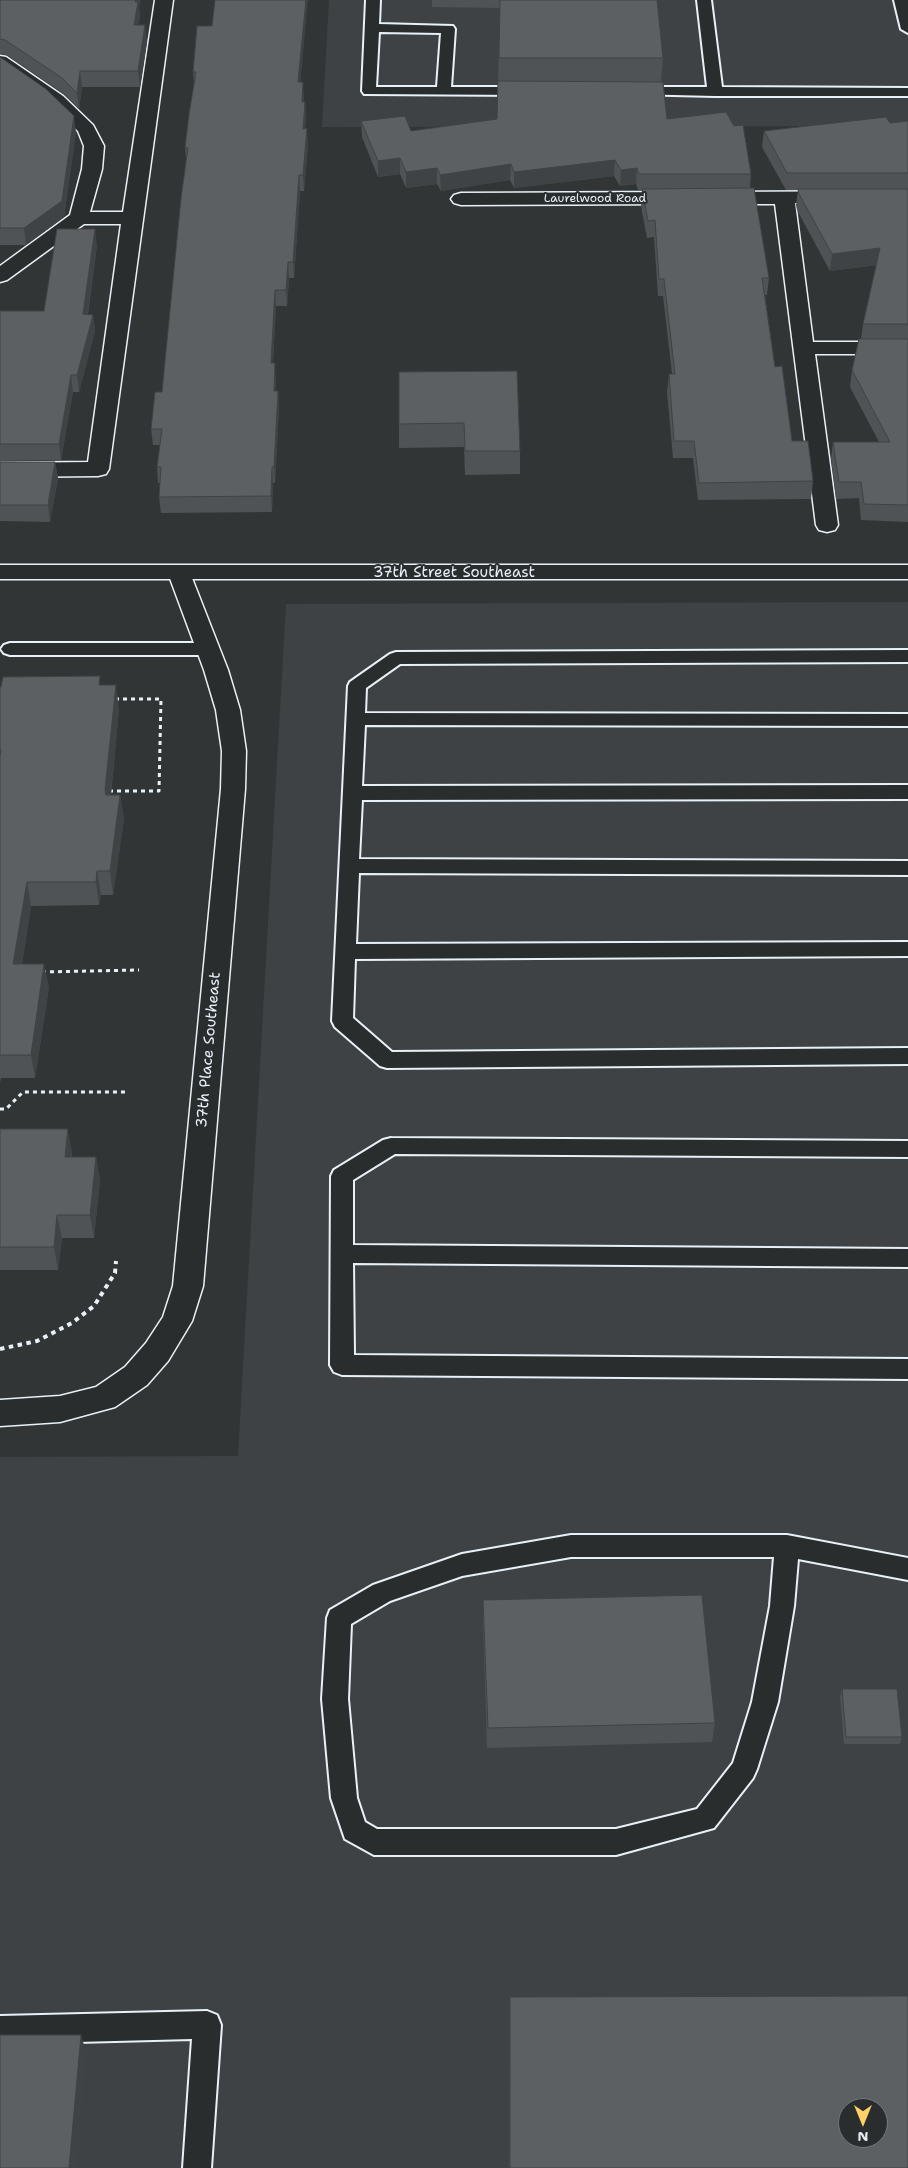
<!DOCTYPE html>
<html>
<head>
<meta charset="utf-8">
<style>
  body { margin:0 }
  #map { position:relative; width:908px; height:2168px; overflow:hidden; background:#323536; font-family:"Shantell Sans",sans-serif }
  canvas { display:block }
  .north { position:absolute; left:838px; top:2098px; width:50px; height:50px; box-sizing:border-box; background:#2a2d2e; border:1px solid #767b7f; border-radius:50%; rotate:180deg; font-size:14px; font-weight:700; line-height:20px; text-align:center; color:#e8f1f8 }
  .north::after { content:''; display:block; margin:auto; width:18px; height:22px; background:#ffd166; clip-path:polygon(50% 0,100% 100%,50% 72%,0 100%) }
</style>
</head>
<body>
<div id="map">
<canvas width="908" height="2168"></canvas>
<div class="north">N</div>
</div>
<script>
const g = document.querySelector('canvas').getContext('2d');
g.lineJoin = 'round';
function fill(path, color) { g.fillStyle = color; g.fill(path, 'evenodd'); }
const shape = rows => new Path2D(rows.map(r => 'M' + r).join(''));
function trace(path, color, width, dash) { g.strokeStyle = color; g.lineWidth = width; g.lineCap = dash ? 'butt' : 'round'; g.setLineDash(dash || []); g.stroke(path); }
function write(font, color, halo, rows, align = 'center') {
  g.font = font + ' "Shantell Sans",sans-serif'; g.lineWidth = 4; g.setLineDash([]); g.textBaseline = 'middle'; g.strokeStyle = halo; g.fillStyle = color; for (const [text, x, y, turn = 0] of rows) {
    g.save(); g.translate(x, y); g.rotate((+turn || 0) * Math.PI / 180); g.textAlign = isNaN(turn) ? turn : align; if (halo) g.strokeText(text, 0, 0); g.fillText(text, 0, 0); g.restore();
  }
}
fill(shape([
  [329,0,908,0,908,126,322,127],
  [908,602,908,2168,0,2168,0,1457,238,1456,286,604],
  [848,2108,878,2108,878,2138,848,2138]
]), '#3f4244');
const lane = shape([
  [366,0,380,0,379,24,453,26,455,29,451,87,525,87,530,88,532,91,530,94,525,95,364,94,362,91,366,0],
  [379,32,441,33,437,87,376,87,379,32],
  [697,0,711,0,722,87,908,88,908,96,715,96,631,94,629,91,631,88,636,87,707,87,697,0],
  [894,0,908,0,908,33,901,29,894,0],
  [10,643,208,643,214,645,217,649,214,653,208,655,10,655,4,653,1,649,4,645,10,643],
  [908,650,908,662,400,664,366,688,365,713,908,714,908,726,365,725,362,786,908,785,908,799,362,800,359,859,908,861,908,875,359,873,356,944,908,942,908,956,355,959,353,1018,392,1052,908,1048,908,1064,387,1068,380,1066,335,1027,332,1021,348,686,350,682,390,654,396,652,908,650],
  [391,1138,908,1141,908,1157,395,1154,353,1180,353,1245,908,1249,908,1267,353,1263,354,1355,908,1359,908,1379,342,1375,334,1372,330,1365,331,1176,334,1170,383,1140,391,1138],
  [571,1535,787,1535,908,1558,908,1580,798,1559,794,1606,778,1702,757,1769,753,1778,714,1828,616,1855,374,1855,345,1839,331,1798,322,1699,327,1618,330,1610,373,1585,462,1554,571,1535],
  [571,1557,774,1557,770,1606,752,1702,733,1763,697,1809,616,1829,377,1829,365,1822,357,1798,348,1699,351,1624,390,1601,462,1576,571,1557],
  [207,2011,217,2015,221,2025,211,2168,183,2168,192,2039,0,2044,0,2016,207,2011]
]);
const street = shape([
  [155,0,173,0,109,469,106,474,98,476,0,477,0,463,88,462,121,224,84,224,7,280,0,282,0,266,70,215,82,169,84,146,78,131,49,104,0,69,0,56,6,57,63,96,93,125,104,146,102,169,90,212,123,212,155,0],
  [908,191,908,203,795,203,813,342,908,342,908,354,815,354,838,525,835,530,827,532,819,530,816,525,775,204,718,204,711,202,708,198,711,194,718,192,908,191],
  [677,192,684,194,687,198,684,202,677,204,461,205,454,203,451,199,454,195,461,193,677,192],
  [179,566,187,568,190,573,228,670,240,710,246,751,245,789,203,1286,192,1321,168,1361,147,1385,115,1407,60,1422,0,1426,0,1400,60,1396,96,1387,125,1367,146,1343,163,1317,173,1286,221,789,222,751,216,710,204,670,168,573,171,568,179,566]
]);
const secondary = shape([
  [0,565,908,565,908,579,0,579,0,565]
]);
trace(lane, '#e8f1f8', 4);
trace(street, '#e8f1f8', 3);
trace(secondary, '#e8f1f8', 3);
trace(shape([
  [109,791,159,791,161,699,115,699],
  [42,972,139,970],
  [0,1109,6,1109,23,1092,127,1092]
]), '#e8f1f8', 3, [4, 4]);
trace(shape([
  [0,1349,37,1341,72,1323,94,1306,115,1273,116,1261]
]), '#e8f1f8', 4, [4.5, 4.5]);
fill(lane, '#2a2d2e');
fill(street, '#2a2d2e');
fill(secondary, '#2a2d2e');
fill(shape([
  [0,0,139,8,140,17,138,25,147,41,140,87,82,87,79,109,64,94,7,55,0,54],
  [432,0,657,0,663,58,661,82,667,119,751,174,750,188,769,278,767,295,765,295,775,367,792,441,813,481,811,499,698,500,693,458,673,458,667,392,669,374,672,374,663,296,658,296,654,237,647,238,641,206,642,190,638,190,636,184,620,186,614,176,514,188,510,180,441,191,437,184,406,188,400,174,378,177,362,137,361,121,411,131,497,119,500,8,432,7],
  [0,57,76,132,64,217,26,245,0,245],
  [193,72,301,82,304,98,304,102,305,102,306,117,305,128,308,144,304,191,300,191,294,278,289,278,287,306,276,306,273,363,276,379,275,391,278,391,279,407,275,483,273,483,272,512,161,513,159,497,160,483,158,483,157,467,160,445,153,445,151,429,162,392,186,158,185,148,194,83],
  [908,121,908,522,861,520,859,498,836,499,831,458,833,442,879,442,850,387,852,370,861,339,863,324,877,265,830,271,797,210,796,205,798,190,786,190,762,147,764,131,890,123],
  [97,245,88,314,93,315,95,331,79,392,73,392,61,460,0,461,0,311,44,311],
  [399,372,520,451,520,474,465,475,464,447,399,448],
  [0,462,55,462,58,478,50,522,0,521],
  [102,685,119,709,111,795,120,795,124,819,113,895,101,895,99,905,31,906,22,964,49,987,35,1078,1,1078,0,1083,0,687],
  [0,1129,72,1152,72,1157,96,1157,100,1180,94,1238,62,1238,58,1270,0,1270],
  [483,1600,715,1723,712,1742,487,1748,483,1620],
  [842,1689,902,1737,900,1744,844,1744,840,1697],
  [510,1997,908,2168,509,2168,510,2018]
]), '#4f5355');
fill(shape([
  [136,0,141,0,139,8,140,17,136,41,134,25],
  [306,0,308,0,299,98,298,82],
  [145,25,147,41,140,87,138,71],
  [80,71,82,87,79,109,77,93],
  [303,82,304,98,303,117,302,102],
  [305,102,306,117,303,144,303,129],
  [74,116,76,132,64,217,26,245,24,228],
  [307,128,308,144,304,191,303,175],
  [400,158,400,174,378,177,378,161],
  [615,160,614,176,514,188,514,172],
  [511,164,510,180,441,191,440,175],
  [437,168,437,184,406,188,406,172],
  [637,168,636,184,620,186,621,170],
  [299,175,300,191,294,278,293,262],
  [95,229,97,245,85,331,83,314],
  [880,248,878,265,830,271,832,254],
  [288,262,289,278,287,306,286,290],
  [275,290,276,306,272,379,271,363],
  [93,315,95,331,79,392,77,375],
  [275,363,276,379,275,407,274,391],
  [71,375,73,392,61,460,59,444],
  [278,391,279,407,275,483,274,467],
  [55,462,58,478,50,522,48,505],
  [272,467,273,483,272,512,271,496],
  [116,685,119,709,109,813,109,819,105,789],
  [120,795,124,819,113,895,110,871],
  [97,871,101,895,99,905,96,882],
  [27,882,31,906,18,987,13,964],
  [44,964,49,987,35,1078,31,1055],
  [68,1129,72,1152,69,1180,65,1157],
  [96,1157,100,1180,94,1238,90,1215],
  [57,1215,62,1238,58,1270,54,1247],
  [81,2035,87,2055,77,2168,69,2168]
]), '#404345');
const building = shape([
  [0,0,136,0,135,2,138,2,134,25,145,25,138,71,80,71,77,93,62,78,5,40,0,39,0,0],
  [215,0,306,0,298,82,303,82,302,102,305,102,303,129,307,128,303,175,299,175,293,262,288,262,286,290,275,290,271,363,275,363,274,391,278,391,274,467,272,467,271,496,159,497,161,467,157,467,162,429,151,429,155,392,162,392,181,198,188,148,185,148,189,114,196,72,193,72,197,26,212,26,215,0],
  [500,0,657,0,663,58,499,58,500,0],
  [0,57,46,89,74,116,62,201,24,228,0,228,0,57],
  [498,81,663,82,667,119,726,112,734,126,743,125,751,174,639,174,637,168,621,170,615,160,514,172,511,164,440,175,437,168,406,172,400,158,378,161,361,121,405,116,411,131,497,119,498,81],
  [886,117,890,123,908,121,908,173,787,173,764,131,886,117],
  [754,188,769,278,762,278,775,367,782,366,792,441,808,441,813,481,699,483,694,441,674,441,669,374,675,374,664,279,659,279,655,220,648,221,642,189,754,188],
  [798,189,908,189,908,324,863,324,880,248,832,254,799,194,798,189],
  [57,229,95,229,83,314,93,315,77,375,71,375,59,444,0,444,0,311,44,311,57,229],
  [859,339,908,339,908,505,864,504,861,482,839,482,833,442,890,442,852,370,859,339],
  [517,371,520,451,465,451,464,423,399,424,399,372,517,371],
  [0,462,55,462,48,505,0,505,0,462],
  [100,676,99,685,116,685,105,789,106,795,120,795,110,871,97,871,96,882,27,882,13,964,44,964,31,1055,0,1055,0,756,1,750,0,750,0,687,1,687,3,677,100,676],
  [0,1129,68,1129,65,1157,96,1157,90,1215,57,1215,54,1247,0,1247,0,1129],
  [702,1595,715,1723,488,1728,483,1600,702,1595],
  [842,1689,897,1689,902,1737,846,1737,842,1689],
  [908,1996,908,2168,510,2168,510,1997,908,1996],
  [848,2108,878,2108,878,2138,848,2138,848,2108],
  [0,2035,81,2035,69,2168,0,2168,0,2035]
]);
fill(building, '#5c6063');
trace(building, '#404345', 1);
write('12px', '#e8f1f8', '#2a2d2e', [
  ["Laurelwood Road",595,199]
]);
write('15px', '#e8f1f8', '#2a2d2e', [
  ["37th Street Southeast",454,573],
  ["37th Place Southeast",209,1050,-85]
]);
</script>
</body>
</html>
